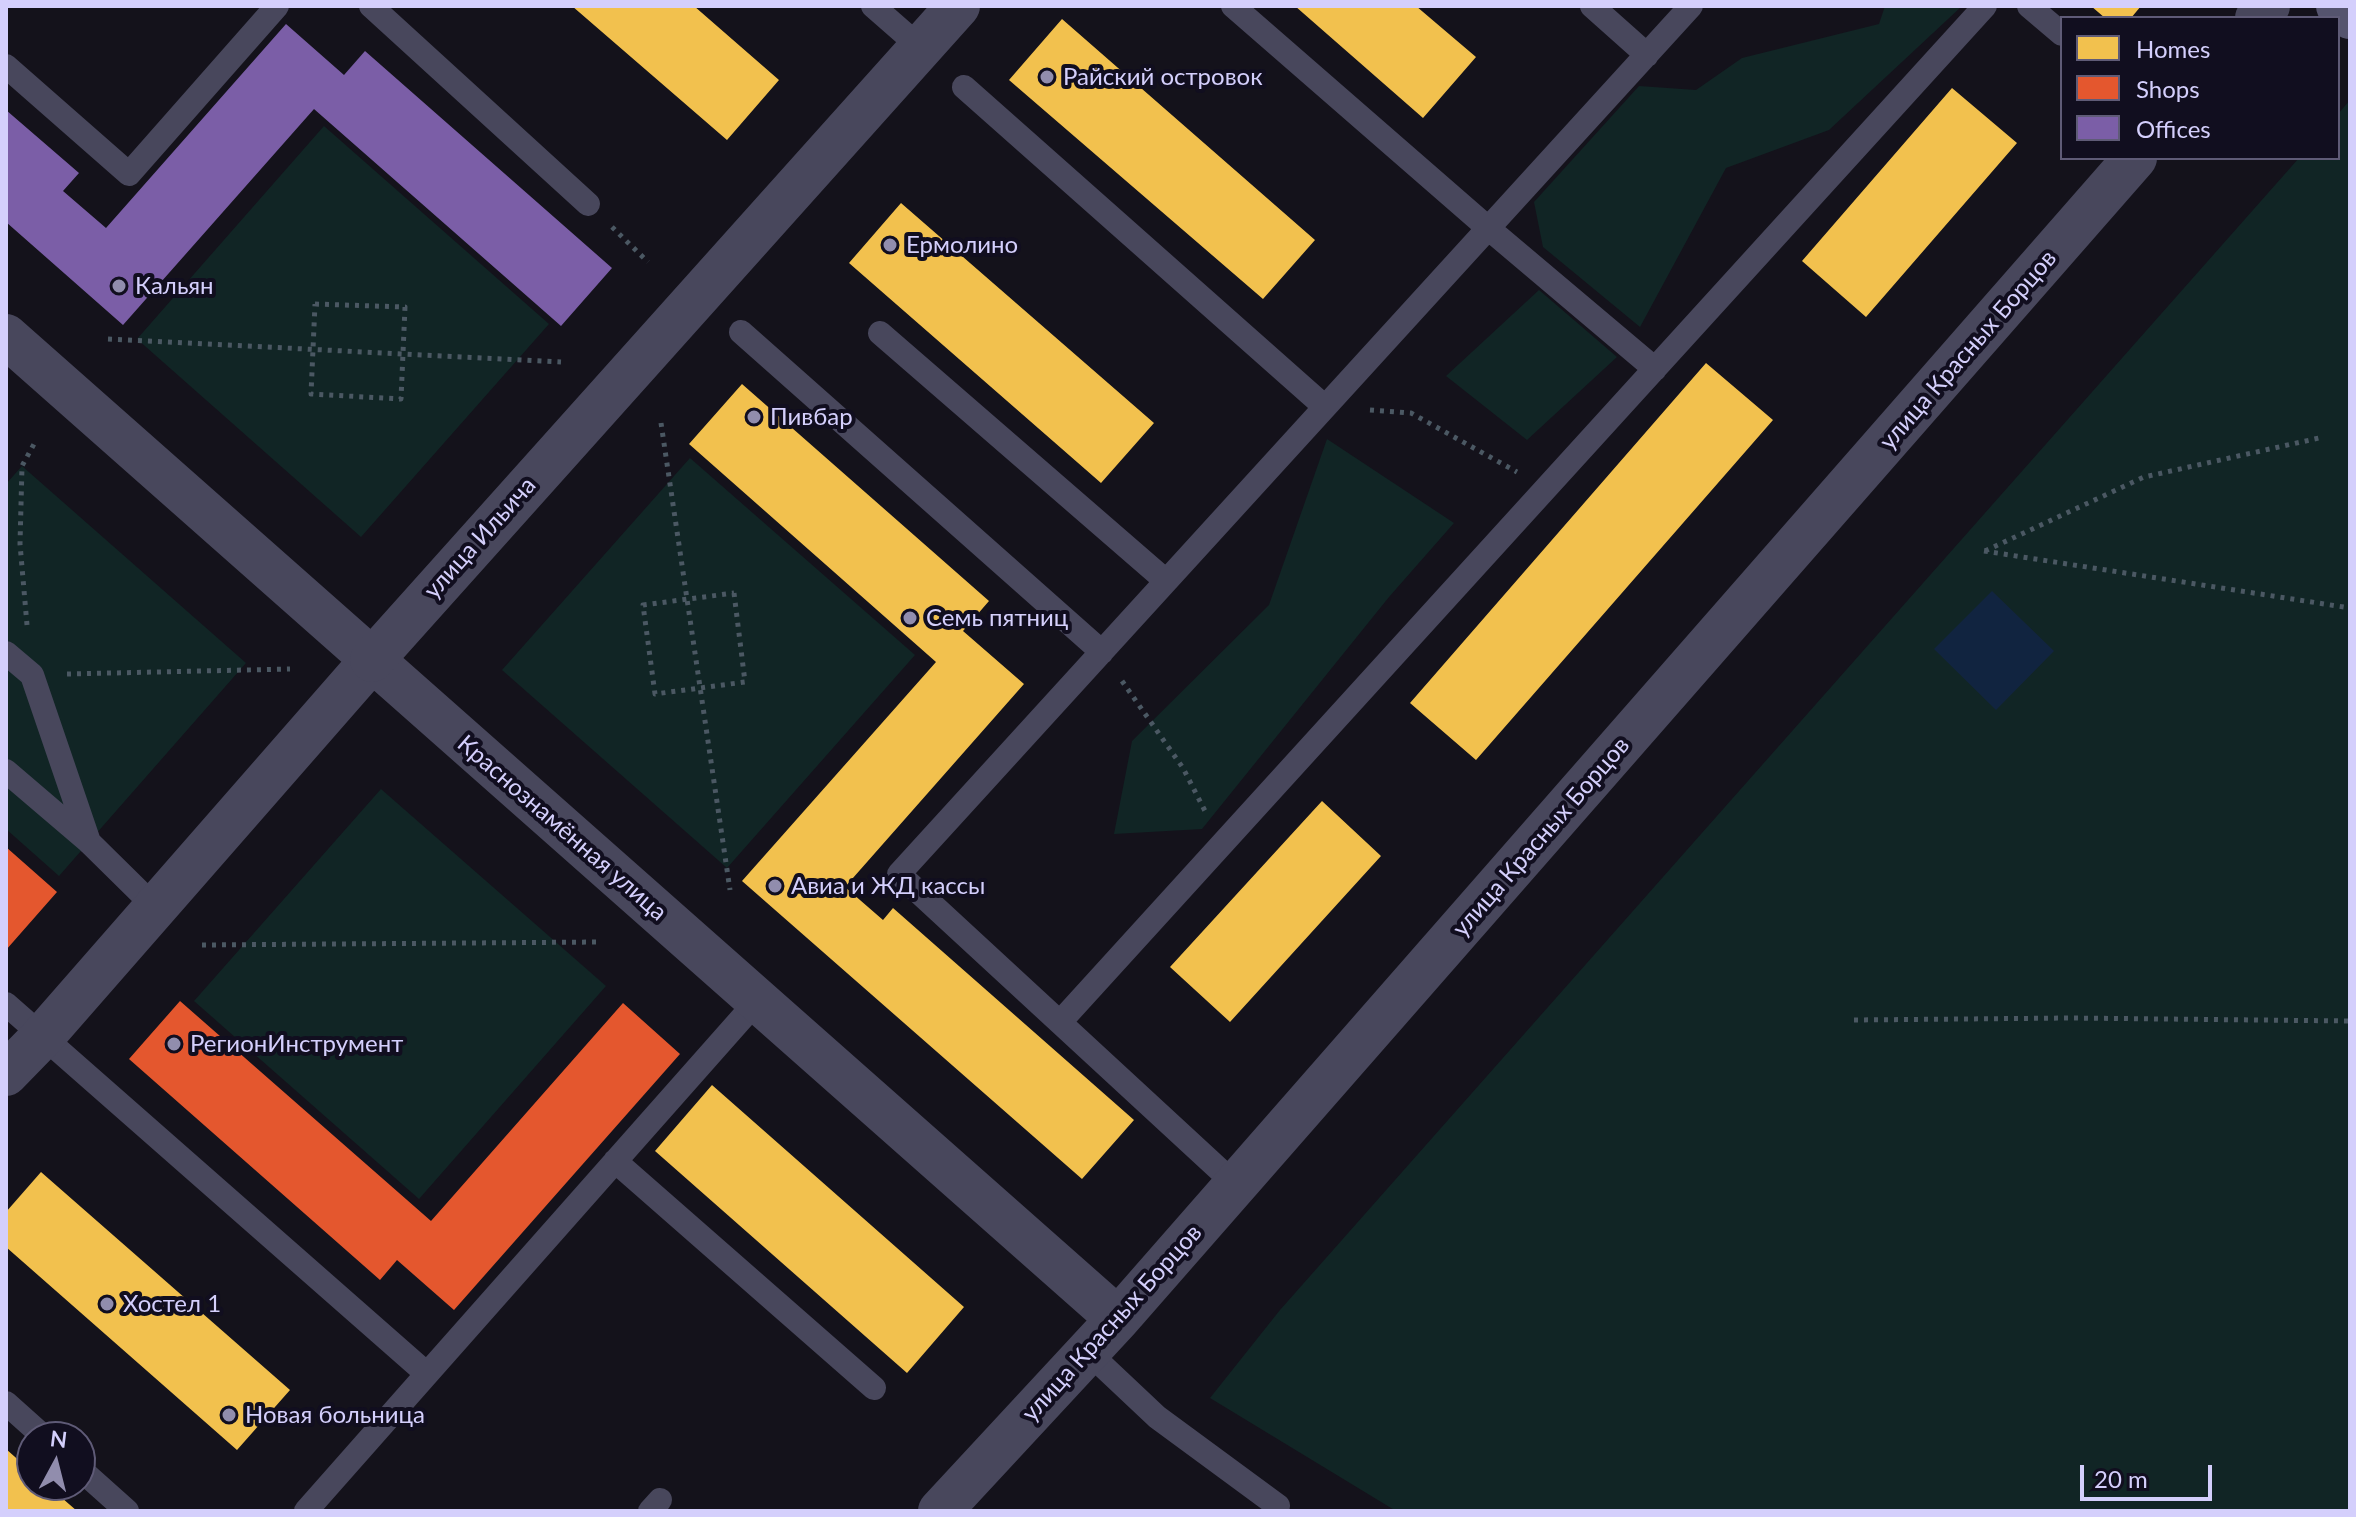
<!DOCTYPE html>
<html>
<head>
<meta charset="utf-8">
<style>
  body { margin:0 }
  #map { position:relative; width:2356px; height:1517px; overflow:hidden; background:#14121b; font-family:Lato,sans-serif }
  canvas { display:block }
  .frame { position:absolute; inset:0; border:8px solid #d4cffc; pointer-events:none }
  .legend { position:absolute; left:2060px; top:16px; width:280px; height:144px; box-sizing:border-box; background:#110e1f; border:2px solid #5f5b77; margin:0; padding:10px 14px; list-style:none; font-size:24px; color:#d4cffc }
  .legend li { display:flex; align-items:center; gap:16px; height:40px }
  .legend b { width:40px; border:2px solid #5f5b77 }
  .north { position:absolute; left:16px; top:1421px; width:80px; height:80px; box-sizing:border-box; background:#110e1f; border:2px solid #5f5b77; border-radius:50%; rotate:7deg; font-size:22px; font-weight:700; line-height:32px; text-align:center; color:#d4cffc }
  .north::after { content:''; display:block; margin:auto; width:28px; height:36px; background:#918dad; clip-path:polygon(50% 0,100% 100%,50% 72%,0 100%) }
  .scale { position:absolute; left:2080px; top:1465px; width:132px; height:36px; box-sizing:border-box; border:4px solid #d4cffc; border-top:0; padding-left:10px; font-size:24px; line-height:28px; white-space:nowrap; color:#d4cffc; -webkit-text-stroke:6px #110e1f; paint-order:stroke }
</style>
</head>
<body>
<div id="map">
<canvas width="2356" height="1517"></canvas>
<div class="frame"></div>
<ul class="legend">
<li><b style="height:22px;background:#f2c14e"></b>Homes</li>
<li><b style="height:22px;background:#e4572e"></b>Shops</li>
<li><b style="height:22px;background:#7b5ea7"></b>Offices</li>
</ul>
<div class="north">N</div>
<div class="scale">20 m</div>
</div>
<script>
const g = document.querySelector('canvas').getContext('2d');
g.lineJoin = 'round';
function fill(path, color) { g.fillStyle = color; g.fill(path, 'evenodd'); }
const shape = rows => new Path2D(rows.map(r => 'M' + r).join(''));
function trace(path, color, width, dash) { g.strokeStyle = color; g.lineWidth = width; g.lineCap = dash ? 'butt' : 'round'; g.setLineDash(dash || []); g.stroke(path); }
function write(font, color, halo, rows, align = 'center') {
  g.font = font + ' Lato,sans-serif'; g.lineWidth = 8; g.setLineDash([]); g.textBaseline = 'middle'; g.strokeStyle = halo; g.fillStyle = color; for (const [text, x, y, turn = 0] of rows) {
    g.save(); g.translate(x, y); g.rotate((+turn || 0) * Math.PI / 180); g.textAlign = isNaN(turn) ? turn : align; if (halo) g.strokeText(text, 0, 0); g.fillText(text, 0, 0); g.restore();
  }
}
fill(shape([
  [1885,6,1962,6,1829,130,1726,168,1640,327,1543,247,1534,202,1639,86,1696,90,1742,58,1879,24],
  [2350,100,2350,1511,1396,1511,1210,1398,1280,1310,2299,158,2338,158,2338,114],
  [324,126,549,324,361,537,137,339],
  [1539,290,1617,357,1527,440,1446,376],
  [1327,439,1454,523,1389,597,1202,829,1114,834,1132,741,1269,605],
  [690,458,915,655,727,868,502,670],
  [22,466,246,663,59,876,6,829,6,484],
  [381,789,606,986,419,1199,194,1001]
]), '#112525');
fill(shape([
  [1992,591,2054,651,1996,710,1934,649]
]), '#112440');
fill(shape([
  [572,6,694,6,779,80,727,140],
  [1295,6,1416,6,1476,57,1423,118],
  [2091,6,2141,6,2131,18,2105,18],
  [1062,19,1315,240,1263,299,1009,80],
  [1952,88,2017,143,1866,317,1802,261],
  [901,203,1154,423,1101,483,849,263],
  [1706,363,1773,420,1476,760,1410,703],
  [742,384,989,601,963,631,1024,684,845,887,883,920,893,908,1134,1120,1082,1179,742,881,936,662,689,444],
  [1322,801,1381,856,1230,1022,1170,967],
  [712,1085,964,1307,907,1373,655,1151],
  [41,1172,290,1390,237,1450,6,1247,6,1212],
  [6,1449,32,1472,32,1485,47,1485,77,1511,6,1511]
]), '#f2c14e');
fill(shape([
  [6,847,57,892,6,950],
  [180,1001,431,1221,623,1003,680,1054,454,1310,397,1260,380,1280,129,1059]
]), '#e4572e');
fill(shape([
  [286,24,344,75,365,51,612,268,561,326,314,109,123,325,6,222,6,110,79,173,63,191,106,228]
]), '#7b5ea7');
trace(shape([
  [612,227,648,262],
  [315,304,405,307,401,399,311,394,315,304],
  [108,339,561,362],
  [1370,410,1411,413,1517,472],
  [661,423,730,890],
  [1984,551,2350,608],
  [1985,551,2144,477,2319,438],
  [734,593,745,682,655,694,643,605,734,593],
  [27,625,20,544,22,466,34,444],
  [67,674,290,669],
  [1122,681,1183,768,1205,811],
  [202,945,601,942],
  [1854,1020,2070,1018,2350,1021]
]), '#4b5863', 5, [4, 6]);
trace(shape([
  [371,6,588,204],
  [873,6,921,48],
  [1233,6,1488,228,1655,369],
  [1592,6,1647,55],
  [2029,6,2062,34],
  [6,66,129,174,277,6],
  [964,87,1325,407],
  [741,332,1102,652],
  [880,333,1166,581],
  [6,653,32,675,89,842],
  [6,771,89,842,156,908],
  [6,1004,427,1374,758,1000],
  [1061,1021,1985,6],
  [615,1161,874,1388],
  [1236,1185,899,874,1691,6],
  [1088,1352,1157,1417,1278,1506],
  [6,1403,44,1437],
  [80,1469,127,1511],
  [306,1511,427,1374],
  [650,1511,660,1500]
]), '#48475c', 24);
trace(shape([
  [2257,18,2268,6],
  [6,336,1118,1319],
  [6,1074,43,1036,372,660],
  [940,1511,1118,1319,2135,158]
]), '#48475c', 44);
trace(shape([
  [372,660,958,6]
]), '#48475c', 44);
trace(shape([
  [2338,6,2350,17]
]), '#55546e', 44);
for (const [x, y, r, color] of [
  [1047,77,8,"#918dad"],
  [890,245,8,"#918dad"],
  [119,286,8,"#918dad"],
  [754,417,8,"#918dad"],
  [910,618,8,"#918dad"],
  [775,886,8,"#918dad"],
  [174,1044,8,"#918dad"],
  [107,1304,8,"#918dad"],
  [229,1415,8,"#918dad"]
]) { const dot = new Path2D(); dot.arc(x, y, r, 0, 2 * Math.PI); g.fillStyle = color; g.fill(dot); trace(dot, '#110e1f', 3); }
write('24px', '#d4cffc', '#110e1f', [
  ["Райский островок",1063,77],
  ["Ермолино",906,245],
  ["Кальян",135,286],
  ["Пивбар",770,417],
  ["Семь пятниц",926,618],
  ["Авиа и ЖД кассы",791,886],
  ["РегионИнструмент",190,1044],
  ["Хостел 1",123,1304],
  ["Новая больница",245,1415]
], 'left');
write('24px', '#d4cffc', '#110e1f', [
  ["улица Красных Борцов",1968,350,-49],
  ["улица Ильича",480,538,-48],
  ["Краснознамённая улица",562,828,41],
  ["улица Красных Борцов",1541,837,-49],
  ["улица Красных Борцов",1112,1323,-48]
]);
</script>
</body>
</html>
